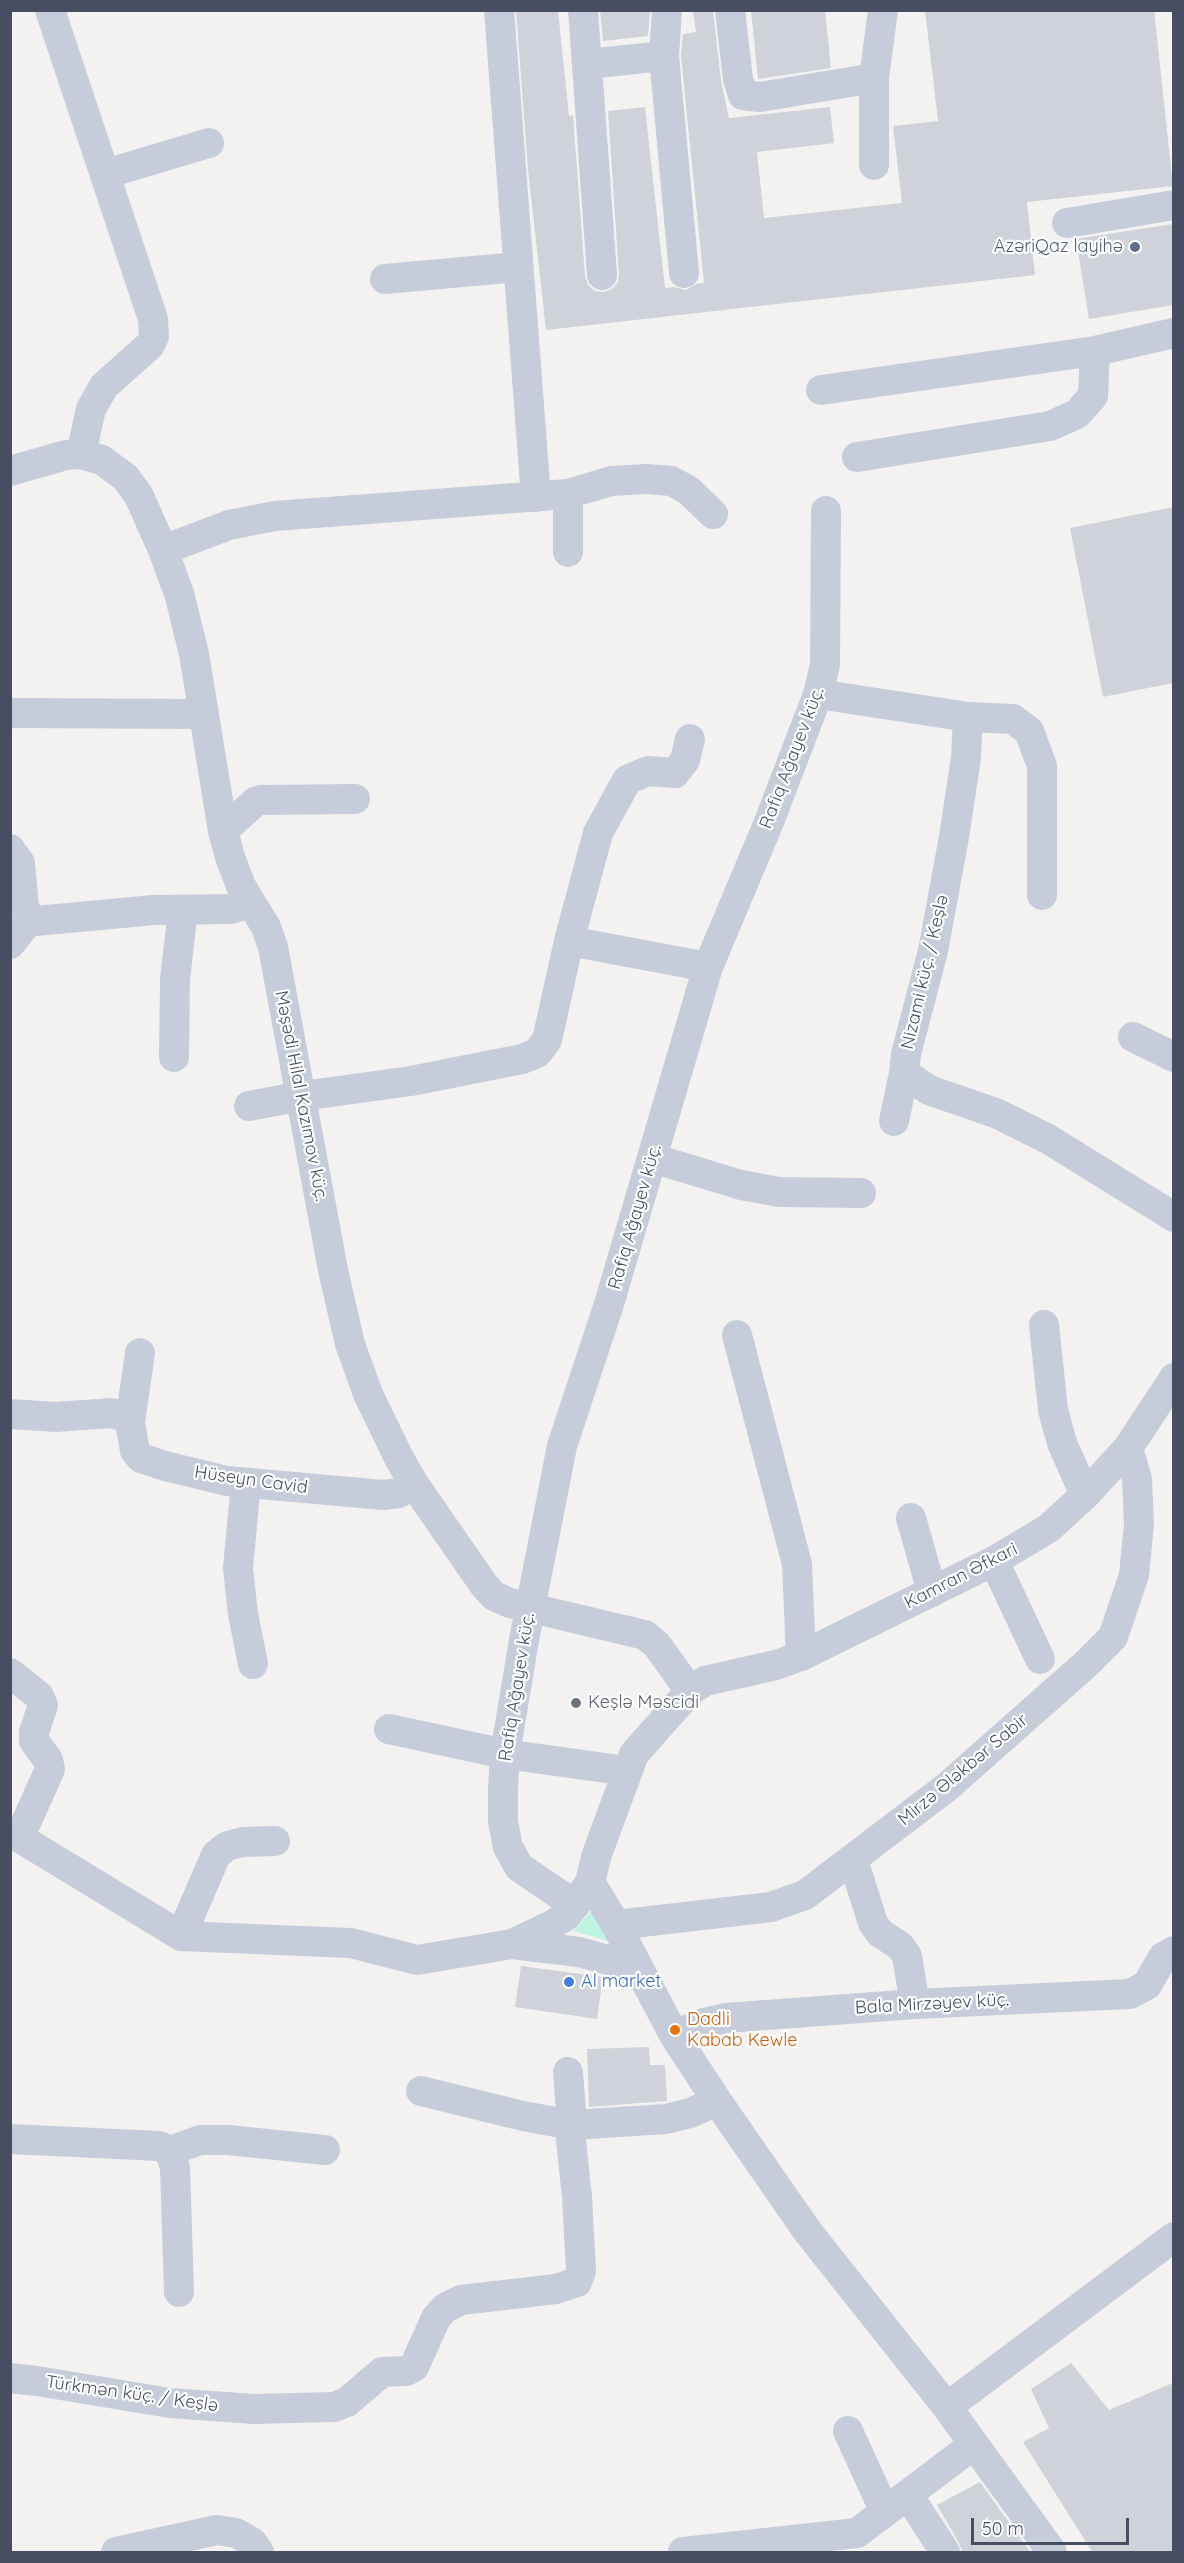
<!DOCTYPE html>
<html>
<head>
<meta charset="utf-8">
<style>
  body { margin:0 }
  #map { position:relative; width:1184px; height:2563px; overflow:hidden; background:#f4f2f1; font-family:Quicksand,sans-serif }
  canvas { display:block }
  .frame { position:absolute; inset:0; border:12px solid #474e61; pointer-events:none }
  .scale { position:absolute; left:971px; top:2518px; width:158px; height:27px; box-sizing:border-box; border:3px solid #474e61; border-top:0; padding-left:8px; font-size:18px; line-height:21px; white-space:nowrap; color:#474e61; -webkit-text-stroke:4px #fff; paint-order:stroke }
</style>
</head>
<body>
<div id="map">
<canvas width="1184" height="2563"></canvas>
<div class="frame"></div>
<div class="scale">50 m</div>
</div>
<script>
const g = document.querySelector('canvas').getContext('2d');
g.lineJoin = 'round';
function fill(path, color) { g.fillStyle = color; g.fill(path, 'evenodd'); }
const shape = rows => new Path2D(rows.map(r => 'M' + r).join(''));
function trace(path, color, width, dash) { g.strokeStyle = color; g.lineWidth = width; g.lineCap = dash ? 'butt' : 'round'; g.setLineDash(dash || []); g.stroke(path); }
function write(font, color, halo, rows, align = 'center') {
  g.font = font + ' Quicksand,sans-serif'; g.lineWidth = 4.5; g.setLineDash([]); g.textBaseline = 'middle'; g.strokeStyle = halo; g.fillStyle = color; for (const [text, x, y, turn = 0] of rows) {
    g.save(); g.translate(x, y); g.rotate((+turn || 0) * Math.PI / 180); g.textAlign = isNaN(turn) ? turn : align; if (halo) g.strokeText(text, 0, 0); g.fillText(text, 0, 0); g.restore();
  }
}
fill(shape([
  [593,1910,608,1941,573,1931]
]), '#bdf4e0');
fill(shape([
  [516,10,558,10,569,116,573,115,585,276,588,285,595,291,604,292,612,289,618,282,619,274,608,111,645,107,665,288,674,287,686,290,696,284,704,283,681,56,683,34,696,32,693,10,713,10,721,81,729,118,830,107,834,143,757,152,764,218,902,203,893,126,938,121,925,10,1154,10,1173,186,1027,202,1035,275,546,330,528,170],
  [600,10,650,10,648,36,603,41],
  [751,10,825,10,831,68,758,79],
  [1173,224,1173,305,1089,319,1076,239],
  [1173,507,1173,683,1103,697,1070,528],
  [521,1966,603,1977,597,2019,515,2007],
  [649,2047,650,2065,665,2065,667,2101,589,2107,587,2049],
  [1071,2363,1109,2410,1173,2383,1173,2553,1093,2553,1023,2442,1049,2428,1031,2389],
  [980,2482,1031,2553,963,2553,959,2543,937,2505]
]), '#d0d2d9');
trace(shape([
  [50,10,153,319,154,336,150,345,104,386,91,409,81,454],
  [499,10,536,497],
  [583,10,602,275],
  [667,10,664,56,684,273],
  [730,10,738,79,743,95,760,97,874,78],
  [587,64,664,56],
  [874,165,874,78,883,10],
  [105,174,209,143],
  [1067,223,1174,205],
  [385,279,518,267],
  [821,390,1095,351,1174,333],
  [857,457,1050,426,1077,414,1093,396,1095,351],
  [10,471,66,455,81,454,102,460,126,478,139,496,163,550,179,593,194,654,223,831,230,857,241,886,266,927,273,947,333,1270,350,1344,368,1394,399,1458,414,1484,484,1585,494,1596,510,1603,645,1635,657,1645,690,1691],
  [163,550,229,525,275,516,568,494,611,481,647,479,671,481,688,490,713,514],
  [568,552,568,494],
  [818,694,968,717,966,758,954,837,933,951,906,1054,904,1073,929,1090,998,1114,1048,1139,1174,1217],
  [10,713,204,714],
  [968,717,1013,719,1029,731,1042,766,1042,895],
  [223,831,255,802,261,800,355,799],
  [10,849,20,863,24,908,31,918,36,921,154,910,231,909,251,903],
  [569,941,708,967],
  [10,944,31,918],
  [1133,1037,1174,1057],
  [174,1057,175,979,183,910],
  [249,1106,302,1096,411,1081,522,1059,537,1053,547,1040,569,941,598,833,627,780,648,771,675,773,685,760,690,739],
  [894,1121,904,1073],
  [652,1158,741,1185,779,1192,861,1193],
  [1044,1325,1053,1410,1062,1443,1085,1495],
  [737,1335,797,1564,801,1656],
  [10,1414,56,1417,111,1413,122,1416,130,1422,135,1451,141,1458,165,1466,227,1481,383,1495,399,1493,414,1484],
  [130,1422,140,1353],
  [246,1483,238,1568,243,1614,253,1664],
  [911,1518,932,1592],
  [994,1561,1040,1659],
  [10,1673,39,1696,43,1705,34,1732,34,1741,48,1760,50,1769,20,1836],
  [389,1729,505,1754,627,1771],
  [10,1832,181,1936,351,1943,417,1960,512,1944,552,1925,566,1916,575,1905,590,1882,597,1854,634,1754,690,1691,705,1681,776,1665,801,1656,994,1561,1049,1528,1085,1495,1128,1448,1174,1378],
  [853,1860,873,1923,880,1933,900,1946,907,1956,915,2004],
  [590,1882,616,1925,674,2035,717,2101,808,2232,947,2407,1052,2552],
  [575,1905,519,1867,508,1847,503,1822,503,1787,505,1754,524,1640,562,1446,609,1304,708,967,769,822,818,694,825,665,826,511],
  [616,1925,771,1907,805,1895,947,1787,1086,1664,1113,1637,1134,1575,1139,1524,1137,1479,1128,1448],
  [181,1936,216,1855,227,1846,243,1842,275,1841],
  [512,1944,579,1952,608,1960,644,1978],
  [674,2035,704,2023,726,2018,915,2004,1130,1994,1147,1985,1163,1957,1174,1951],
  [421,2091,523,2116,572,2125,568,2072],
  [10,2139,159,2146,170,2151,175,2168,179,2292],
  [170,2151,200,2140,228,2140,325,2150],
  [10,2378,37,2381,170,2403,254,2409,334,2407,347,2402,382,2372,406,2371,414,2367,436,2318,445,2308,461,2300,556,2289,577,2282,581,2271,577,2197,571,2140,572,2125,666,2119,690,2113,717,2101],
  [947,2407,1174,2237],
  [848,2431,885,2512],
  [908,2495,945,2552],
  [116,2552,217,2530,236,2533,252,2542,259,2552],
  [683,2552,857,2533,973,2445]
]), '#c7ccda', 30);
for (const [x, y, r, color] of [
  [1135,247,6,"#5c6f8a"],
  [576,1703,6,"#6b7280"],
  [569,1982,6,"#3f7fe0"],
  [675,2030,6,"#e8710a"]
]) { const dot = new Path2D(); dot.arc(x, y, r, 0, 2 * Math.PI); g.fillStyle = color; g.fill(dot); trace(dot, '#fff', 2); }
write('18px', '#4e5e75', '#fff', [
  ["AzəriQaz layihə",1123,247]
], 'right');
write('18px', '#474e61', '#fff', [
  ["Rafiq Ağayev küç.",792,758,-69],
  ["Nizami küç. / Keşlə",925,972,-77],
  ["Məşədi Hilal Kazımov küç.",301,1096,79],
  ["Rafiq Ağayev küç.",635,1217,-74],
  ["Hüseyn Cavid",251,1480,8],
  ["Kamran Əfkari",961,1576,-27],
  ["Rafiq Ağayev küç.",517,1687,-81],
  ["Mirzə Ələkbər Sabir",963,1770,-40],
  ["Bala Mirzəyev küç.",932,2004,-3],
  ["Türkmən küç. / Keşlə",132,2394,8]
]);
write('18px', '#5b616d', '#fff', [
  ["Keşlə Məscidi",588,1703]
], 'left');
write('18px', '#366cbe', '#fff', [
  ["Al market",581,1982]
], 'left');
write('18px', '#c56008', '#fff', [
  ["Dadli",687,2020],
  ["Kabab Kewle",687,2041]
], 'left');
</script>
</body>
</html>
